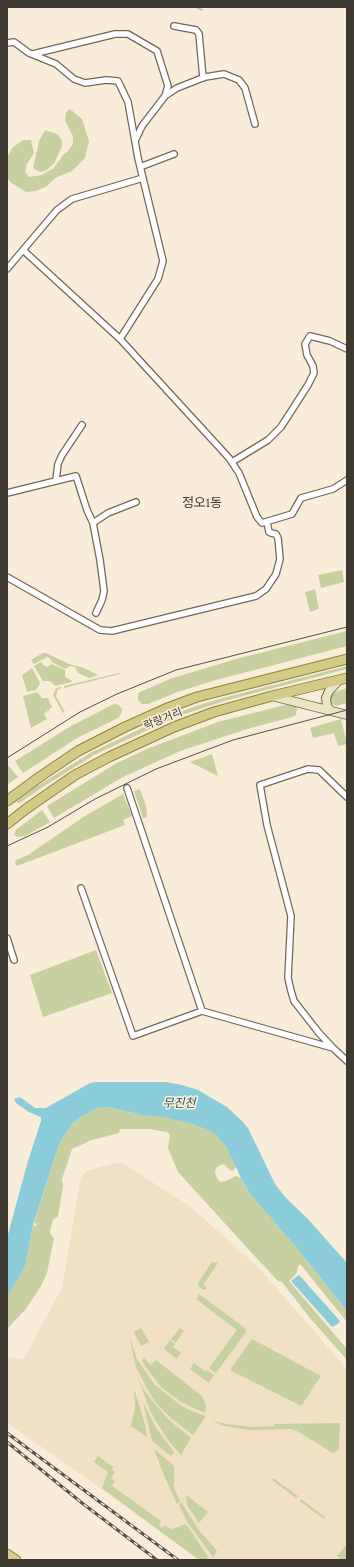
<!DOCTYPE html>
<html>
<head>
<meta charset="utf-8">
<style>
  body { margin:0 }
  #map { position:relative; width:354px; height:1567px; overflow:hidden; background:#f9ecd9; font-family:"Crimson Pro",serif }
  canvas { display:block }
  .frame { position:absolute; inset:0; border:8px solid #3d3931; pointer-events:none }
</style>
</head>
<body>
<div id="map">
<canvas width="354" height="1567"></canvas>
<div class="frame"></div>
</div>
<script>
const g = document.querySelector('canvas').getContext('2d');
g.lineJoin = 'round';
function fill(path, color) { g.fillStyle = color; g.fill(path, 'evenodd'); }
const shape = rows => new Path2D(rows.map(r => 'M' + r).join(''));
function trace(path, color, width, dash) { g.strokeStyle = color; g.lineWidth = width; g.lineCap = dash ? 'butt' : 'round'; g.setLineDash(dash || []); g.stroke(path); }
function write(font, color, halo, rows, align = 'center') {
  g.font = font + ' "Crimson Pro","Noto Sans KR",serif'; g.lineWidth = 3.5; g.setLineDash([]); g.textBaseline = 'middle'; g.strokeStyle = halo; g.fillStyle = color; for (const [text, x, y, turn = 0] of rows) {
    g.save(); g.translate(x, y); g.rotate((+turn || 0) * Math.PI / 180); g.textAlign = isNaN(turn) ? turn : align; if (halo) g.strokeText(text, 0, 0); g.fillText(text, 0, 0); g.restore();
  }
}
fill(shape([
  [115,1163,124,1164,191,1207,258,1267,347,1369,347,1560,199,1560,82,1475,7,1423,7,1359,10,1357,23,1360,62,1288,81,1177,87,1171]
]), '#f1e0c6');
fill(shape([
  [70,109,82,119,89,141,85,158,72,171,55,178,47,186,36,191,26,192,10,182,7,177,7,158,12,148,23,140,31,140,34,153,27,164,25,172,29,177,42,175,54,168,63,155,68,151,73,144,73,136,65,121,66,112],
  [45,130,57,134,62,140,62,146,55,162,47,170,40,172,33,168,39,141],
  [342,570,344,582,321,588,318,575],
  [315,589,319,609,310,612,305,592],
  [347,631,347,646,212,681,175,693,148,704,142,704,138,700,138,694,140,692,170,679,236,659],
  [43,653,46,653,69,664,84,668,98,675,89,678,78,673,75,667,70,666,65,669,52,662,50,658,47,657,34,664,31,660],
  [41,662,44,666,48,667,51,664,65,670,65,677,71,680,72,682,55,686,50,681,43,681,34,666],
  [347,666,347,669,224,701,176,717,94,755,38,790,20,803,17,803,17,801,36,787,92,752,155,722,196,706,223,698],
  [32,668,40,683,36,690,27,692,22,675],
  [119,673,120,674,64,688,64,686],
  [61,687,62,688,58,689,56,696,65,712,63,713,53,695,56,688],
  [347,688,347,703,336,706,331,703,330,695,332,693],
  [37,692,42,698,48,698,52,707,44,714,47,719,31,728,23,696],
  [114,704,119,705,122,709,121,714,118,718,77,738,23,773,15,761,71,726],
  [289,704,294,705,297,709,296,715,292,717,247,729,180,751,121,778,54,818,47,806,115,764,147,749,218,722],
  [341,719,347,744,338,746,334,733,313,738,310,728],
  [212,754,218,776,190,762,204,757],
  [9,766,18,777,7,785,7,768],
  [140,789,146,806,147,817,143,818,134,791],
  [123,794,132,816,123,820,125,825,17,866,15,864,16,860,28,855,85,816],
  [42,810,50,822,25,836,17,837,14,834,17,829],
  [96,950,112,993,43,1017,30,975],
  [108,1107,142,1115,164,1116,189,1123,208,1130,216,1135,227,1148,236,1166,234,1170,231,1171,224,1164,220,1165,216,1168,215,1173,217,1178,220,1182,226,1181,236,1176,241,1178,251,1195,295,1246,347,1311,347,1322,301,1265,299,1265,296,1274,289,1281,347,1349,347,1360,310,1318,282,1282,278,1281,250,1251,178,1172,168,1148,170,1135,167,1132,149,1129,120,1129,119,1133,92,1140,72,1149,62,1179,63,1187,58,1216,53,1220,50,1231,50,1234,54,1238,47,1273,41,1286,25,1310,7,1329,7,1296,16,1283,25,1267,33,1225,36,1226,37,1224,34,1223,59,1144,72,1124,79,1118,97,1108],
  [212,1262,218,1263,203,1285,207,1288,204,1290,198,1286,198,1283],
  [199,1294,245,1328,246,1332,216,1373,209,1368,237,1330,196,1299],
  [141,1328,149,1342,141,1346,134,1332],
  [180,1328,184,1331,176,1342,171,1339],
  [129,1336,137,1359,154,1384,179,1404,191,1411,206,1416,193,1435,171,1418,156,1403,149,1392,136,1367],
  [252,1339,321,1376,301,1406,230,1370],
  [170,1340,175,1344,173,1347,181,1353,177,1359,164,1349],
  [144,1358,151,1365,156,1360,202,1396,206,1405,205,1413,181,1402,161,1387,145,1366,142,1360],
  [194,1363,206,1372,207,1370,214,1375,209,1383,190,1369],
  [138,1378,144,1390,155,1404,169,1420,191,1438,181,1455,168,1440,151,1413],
  [134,1389,144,1421,147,1437,131,1426,135,1407],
  [143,1402,156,1428,174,1452,171,1456,152,1441],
  [212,1421,227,1424,251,1427,274,1426,274,1424,340,1423,339,1446,338,1450,333,1453,297,1431,291,1429,250,1430,224,1426],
  [154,1449,174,1466,174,1488,180,1501,177,1504,164,1475],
  [98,1456,113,1467,112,1470,115,1472,111,1478,115,1481,112,1486,161,1521,159,1525,162,1528,164,1525,172,1529,186,1524,208,1557,206,1560,199,1560,102,1488,108,1472,94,1462],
  [273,1478,298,1496,296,1498,272,1480],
  [186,1495,208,1512,199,1523,187,1505],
  [301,1499,325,1517,324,1519,300,1501],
  [181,1502,198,1529,217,1551,213,1557,188,1523,179,1505],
  [345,1546,347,1547,347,1560,342,1560,337,1556]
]), '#c8cfa1');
fill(shape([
  [96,1082,166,1082,182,1085,198,1090,227,1107,242,1121,248,1128,275,1184,286,1198,307,1218,347,1263,347,1311,295,1246,251,1195,241,1178,227,1148,216,1135,208,1130,189,1123,164,1117,142,1115,108,1107,97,1108,79,1118,72,1124,59,1144,33,1225,25,1267,16,1283,7,1296,7,1238,28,1161,41,1121,41,1117,29,1112,16,1103,14,1099,20,1097,35,1108,46,1108,90,1083],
  [299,1275,340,1321,338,1324,332,1327,291,1281]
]), '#8accda');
trace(shape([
  [196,7,202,10]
]), '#8accda', 1.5);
const minor = shape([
  [174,26,196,30,199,34,203,78],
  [7,43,14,42,29,53,56,64,74,79,85,83,106,80,118,81,128,102,138,158,163,261,158,279,120,339,229,458,239,473,257,517,262,523,292,514,301,498,333,489,347,480],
  [33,54,115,34,128,34,157,51,168,86,165,96,142,126,135,141],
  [165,96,177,88,205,77,224,74,239,80,245,88,255,124],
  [140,167,174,154],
  [23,250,57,210,72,199,143,178],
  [7,269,23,250,120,339],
  [232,462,268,440,281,427,308,385,314,373,313,366,307,355,305,344,310,336,330,341,347,349],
  [56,480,58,464,62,455,82,425],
  [7,493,76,476,87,510,93,523,100,560,104,591,102,600,96,613],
  [93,523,108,513,136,502],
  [7,577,100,630,112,631,256,596,266,589,276,574,280,559,278,538,276,534,271,533,269,532,267,522],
  [127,788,202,1011],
  [81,888,133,1036,202,1011,333,1048,347,1061],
  [7,938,14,960],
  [333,1048,319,1033,294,1001,291,991,288,978,291,916,267,825,260,785,308,769,319,770,347,797]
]);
const secondary = shape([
  [272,696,347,715],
  [330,710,327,706,326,698,329,691,339,680]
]);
const primary = shape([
  [7,801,41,776,78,751,125,727,165,709,197,697,347,659],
  [7,824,26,809,75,775,109,757,174,727,214,712,272,696,347,678],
  [7,1554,16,1560]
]);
trace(minor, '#736858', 8);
trace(secondary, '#736858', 10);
trace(primary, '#8e8137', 11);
trace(minor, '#fff', 5.5);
trace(secondary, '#eae5c4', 8);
trace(primary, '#d5cb89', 9);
trace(shape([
  [7,758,80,712,117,694,176,670,347,627],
  [7,846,48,827,95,799,156,769,233,740,347,710]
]), '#555046', 1);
const rail = shape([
  [7,1433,178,1560],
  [7,1442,82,1503,157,1560]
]);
trace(rail, '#555046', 3);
trace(rail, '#f9ecd9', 1.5, [4.5]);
write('11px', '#3d3931', '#f9ecd9', [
  ["락랑거리",163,719,-22]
]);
write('italic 12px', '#215963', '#f9ecd9', [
  ["무진천",179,1103]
]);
write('13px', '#3d3931', '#f9ecd9', [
  ["정오1동",202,503]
]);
</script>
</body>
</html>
